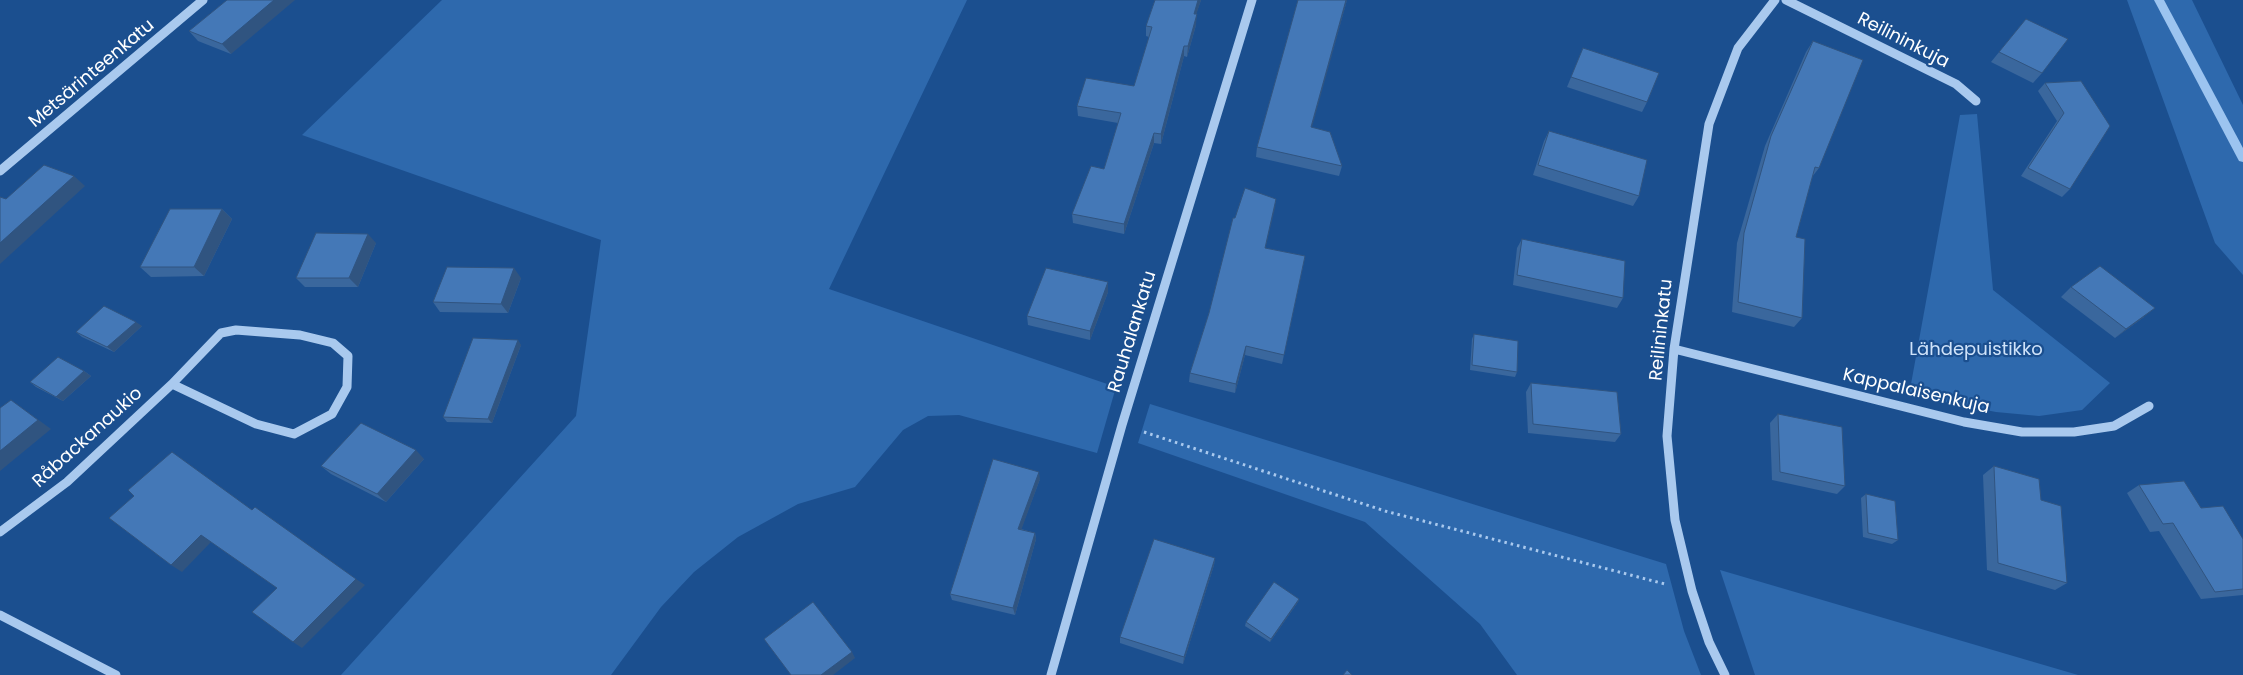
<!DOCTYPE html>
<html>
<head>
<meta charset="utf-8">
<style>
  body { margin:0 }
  canvas { display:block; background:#1b4f8f }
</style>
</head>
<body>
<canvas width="2243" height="675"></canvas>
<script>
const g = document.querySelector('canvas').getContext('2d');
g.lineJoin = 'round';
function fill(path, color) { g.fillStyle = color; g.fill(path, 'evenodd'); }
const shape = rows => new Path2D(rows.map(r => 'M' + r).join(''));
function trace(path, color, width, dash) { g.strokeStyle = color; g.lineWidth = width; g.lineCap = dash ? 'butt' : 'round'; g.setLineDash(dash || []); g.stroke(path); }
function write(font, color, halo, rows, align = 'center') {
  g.font = font + ' Poppins,sans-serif'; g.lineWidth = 4.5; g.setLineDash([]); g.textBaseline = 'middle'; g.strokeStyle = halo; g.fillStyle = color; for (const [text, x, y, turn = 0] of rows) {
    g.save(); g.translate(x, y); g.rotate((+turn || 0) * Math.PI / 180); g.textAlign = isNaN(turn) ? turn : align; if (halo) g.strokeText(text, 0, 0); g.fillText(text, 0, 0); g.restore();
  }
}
fill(shape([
  [442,0,967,0,829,289,1116,387,1097,453,959,415,928,416,903,430,855,487,798,504,738,537,694,572,661,607,611,675,341,675,576,416,601,240,302,135],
  [2127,0,2192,0,2243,105,2243,275,2215,243],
  [1977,114,1993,290,2110,383,2082,410,2039,416,1996,412,1909,395,1960,115],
  [1150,404,1666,564,1684,631,1701,675,1517,675,1480,624,1365,522,1138,443],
  [1720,570,2078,675,1755,675]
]), '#2e69ad');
fill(shape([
  [2154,0,2164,0,2243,148,2243,162,2239,161,2154,0]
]), '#9cc4f0');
trace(shape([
  [1144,432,1385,511,1665,584]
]), '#a9c9ee', 3, [2.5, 4]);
trace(shape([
  [1786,0,1956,84,1976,101],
  [0,171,203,0],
  [236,330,300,335,333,343,348,356,347,387,332,414,294,434,256,424,172,384,221,333,236,330],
  [1674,349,1964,422,2022,432,2074,432,2114,426,2149,406],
  [0,532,67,482,172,384],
  [0,615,116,675],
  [1051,675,1122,425,1252,0],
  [1725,675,1709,642,1692,591,1675,520,1667,436,1674,349,1709,124,1738,48,1775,0]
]), '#a9c9ee', 9);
fill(shape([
  [227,0,231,54,198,41,189,31],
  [1155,0,1201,0,1196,14,1196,25,1187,57,1184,56,1161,144,1154,143,1124,234,1073,223,1072,214,1104,169,1118,123,1078,116,1077,106,1134,86,1149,37,1146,36,1146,26],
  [1298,0,1347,0,1311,128,1342,166,1339,176,1256,157,1257,147],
  [2026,19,2042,73,2033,83,1991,62],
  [1813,41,1819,168,1812,177,1796,237,1802,318,1794,327,1732,312,1737,243,1765,146,1806,52],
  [1583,48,1647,102,1642,112,1567,87],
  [2081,81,2070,189,2062,197,2021,176,2057,121,2038,91,2045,83],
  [1549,131,1639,196,1633,206,1533,175,1544,141],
  [1276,199,1265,248,1305,256,1282,364,1245,355,1235,393,1189,382,1190,373,1209,313,1235,218],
  [222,209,232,219,204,276,151,277,140,267],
  [1522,239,1623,298,1617,308,1513,285,1517,248],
  [376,243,358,287,305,287,296,278],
  [521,278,508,313,440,312,433,302],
  [2071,287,2144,317,2115,338,2061,297],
  [1108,292,1090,340,1028,325,1027,316],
  [142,326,114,352,82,337,76,332],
  [1474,334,1517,372,1515,377,1470,370,1472,339],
  [521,345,492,423,447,422,443,417],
  [84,371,91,376,63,401,36,387,30,382],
  [1531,383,1621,434,1615,442,1528,433,1526,392],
  [1778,414,1845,486,1837,494,1772,480,1770,423],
  [424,459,386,502,331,474,321,466],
  [1994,466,2067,583,2055,590,1987,570,1983,475],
  [1040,479,1021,529,1035,533,1036,539,1015,615,952,600,950,594],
  [2139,485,2201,508,2243,539,2243,595,2201,599,2159,531,2150,532,2127,493],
  [1866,494,1898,540,1892,544,1863,537,1861,498],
  [1215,558,1214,565,1183,664,1120,643,1120,637],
  [1299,599,1298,602,1270,642,1245,626,1246,622]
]), '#3a679d');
fill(shape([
  [274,0,295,0,231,54,222,44],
  [1198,0,1201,0,1193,24,1194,14],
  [1346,0,1347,0,1309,138,1311,127],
  [1197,14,1196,25,1187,57,1188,46],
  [1184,46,1184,56,1161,144,1161,134],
  [1154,133,1154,143,1124,234,1124,224],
  [74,176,85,186,0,264,0,243],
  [1276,199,1275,208,1263,258,1265,248],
  [222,209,232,219,204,276,194,267],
  [368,234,376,243,358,287,349,278],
  [514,268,521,278,508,313,501,304],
  [1108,282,1108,292,1090,340,1090,331],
  [2155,308,2144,317,2115,338,2126,329],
  [136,322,142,326,114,352,107,347],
  [518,340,521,345,492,423,488,419],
  [1246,346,1245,355,1235,393,1236,384],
  [84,371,91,376,63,401,56,397],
  [11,400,51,429,0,471,0,451],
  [416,450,424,459,386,502,377,494],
  [1039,472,1040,479,1019,536,1018,529],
  [1035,533,1036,539,1015,615,1013,608],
  [201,535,211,542,182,572,171,565],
  [1215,558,1214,565,1183,664,1184,657],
  [356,579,365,585,302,648,293,642],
  [1299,599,1298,602,1270,642,1271,639],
  [852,652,855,658,833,675,821,675]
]), '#305480');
const building = shape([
  [227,0,274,0,222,44,189,31,227,0],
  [1155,0,1198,0,1194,14,1197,14,1188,46,1184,46,1161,134,1154,133,1124,224,1072,214,1091,166,1104,169,1121,113,1077,106,1086,78,1134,86,1152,27,1146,26,1155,0],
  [1298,0,1346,0,1311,127,1330,132,1342,166,1257,147,1298,0],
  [2026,19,2068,39,2042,73,1999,52,2026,19],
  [1813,41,1863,60,1819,168,1815,167,1796,237,1805,239,1802,318,1738,302,1744,233,1771,136,1813,41],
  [1583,48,1659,73,1647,102,1571,77,1583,48],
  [2081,81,2110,126,2070,189,2028,168,2064,113,2045,83,2081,81],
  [1549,131,1647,160,1639,196,1538,165,1549,131],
  [44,165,74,176,0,243,0,197,6,199,44,165],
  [1245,188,1276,199,1265,248,1305,256,1284,355,1246,346,1236,384,1190,373,1209,313,1233,218,1235,218,1245,188],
  [170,209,222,209,194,267,140,267,170,209],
  [316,233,368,234,349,278,296,278,316,233],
  [1522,239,1625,261,1623,298,1517,275,1522,239],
  [2100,266,2155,308,2126,329,2071,287,2100,266],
  [447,267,514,268,501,304,433,302,447,267],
  [1046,268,1108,282,1090,331,1027,316,1046,268],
  [104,306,136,322,107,347,76,332,104,306],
  [1474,334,1518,341,1517,372,1472,365,1474,334],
  [473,338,518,340,488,419,443,417,473,338],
  [58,357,84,371,56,397,30,382,58,357],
  [1531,383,1617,392,1621,434,1533,424,1531,383],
  [11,400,38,420,0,451,0,408,11,400],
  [1778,414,1842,427,1845,486,1780,472,1778,414],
  [361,423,416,450,377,494,321,466,361,423],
  [172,452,252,510,255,507,356,579,293,642,252,612,277,588,201,535,171,565,109,518,134,496,128,490,172,452],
  [993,459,1039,472,1018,529,1035,533,1013,608,950,594,993,459],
  [1994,466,2039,479,2041,500,2061,506,2067,583,1998,563,1994,466],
  [2184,481,2201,508,2223,506,2243,539,2243,589,2215,592,2173,523,2163,524,2139,485,2184,481],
  [1866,494,1895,501,1898,540,1868,533,1866,494],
  [1154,539,1215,558,1184,657,1120,637,1154,539],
  [1274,582,1299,599,1271,639,1246,622,1274,582],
  [813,602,852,652,821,675,791,675,764,639,813,602],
  [1347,670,1352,675,1343,675,1347,670]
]);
fill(building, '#4478b7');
trace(building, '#305480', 1);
write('18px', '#fff', '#1b4f8f', [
  ["Reilininkuja",1903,41,27],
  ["Metsärinteenkatu",92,74,-40],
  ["Reilininkatu",1662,330,-84],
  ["Rauhalankatu",1133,332,-73],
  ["Kappalaisenkuja",1916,392,13],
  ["Råbackanaukio",88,438,-42]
]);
write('18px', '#cfe3fa', '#1b4f8f', [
  ["Lähdepuistikko",1976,350]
]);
</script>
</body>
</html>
